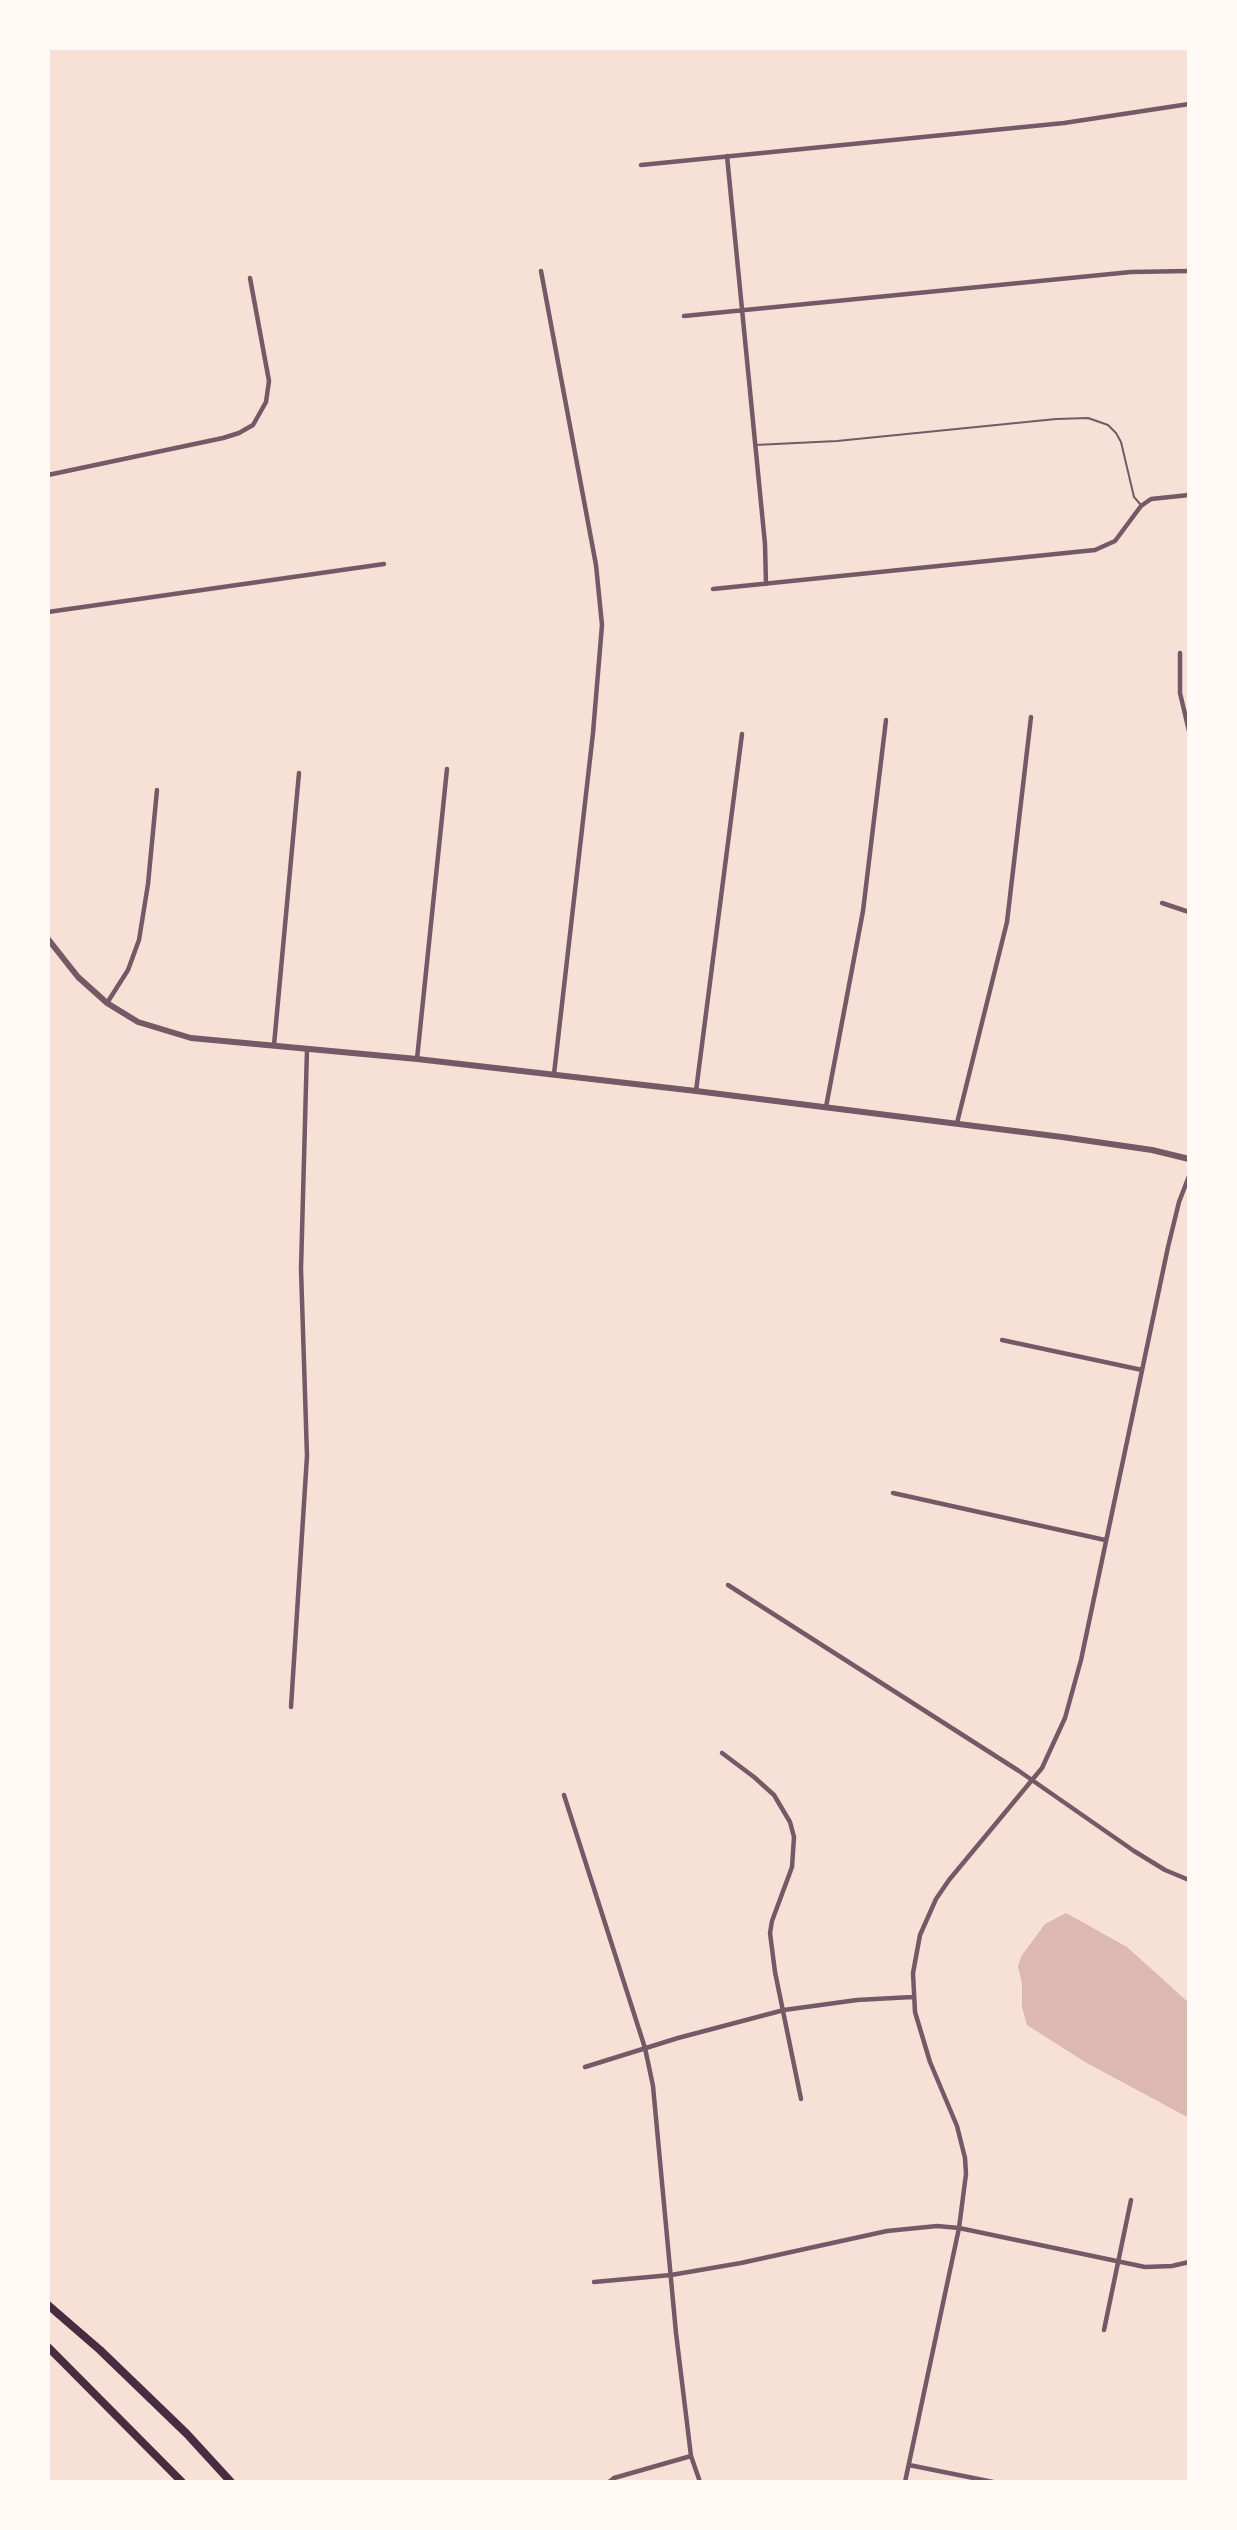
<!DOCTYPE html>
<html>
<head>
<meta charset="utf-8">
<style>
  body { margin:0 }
  #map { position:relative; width:1237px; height:2530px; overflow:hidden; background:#f7e1d7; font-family:"PT Serif",serif }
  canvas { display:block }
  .frame { position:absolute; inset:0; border:50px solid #fffaf5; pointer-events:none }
</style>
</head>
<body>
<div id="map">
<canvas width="1237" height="2530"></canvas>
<div class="frame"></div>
</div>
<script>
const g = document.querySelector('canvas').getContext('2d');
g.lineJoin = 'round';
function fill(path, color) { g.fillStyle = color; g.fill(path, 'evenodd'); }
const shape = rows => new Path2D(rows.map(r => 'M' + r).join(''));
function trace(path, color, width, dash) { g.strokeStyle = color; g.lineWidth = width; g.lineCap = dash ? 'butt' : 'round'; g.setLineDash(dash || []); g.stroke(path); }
fill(shape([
  [1066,1913,1127,1947,1189,2003,1189,2118,1085,2062,1027,2025,1022,2007,1022,1984,1018,1966,1022,1955,1045,1924]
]), '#dcb8b0');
trace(shape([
  [755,445,837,441,1056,419,1088,418,1108,425,1116,433,1121,442,1134,497,1141,505]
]), '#755966', 2);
trace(shape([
  [727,156,765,544,766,584],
  [641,165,1064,123,1189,104],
  [541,271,596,565,602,625,593,733,554,1074],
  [684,316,1131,272,1189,271],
  [48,475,223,438,239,433,253,425,266,402,269,381,250,278],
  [713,589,1095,550,1115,541,1141,506,1151,499,1189,495],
  [48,612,384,564],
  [1180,653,1180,693,1189,731],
  [1162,903,1189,912],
  [107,1003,128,970,139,940,148,884,157,790],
  [274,1045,299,773],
  [417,1059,447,769],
  [696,1091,742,734],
  [826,1107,863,911,886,720],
  [957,1123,1007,922,1031,717],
  [1002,1340,1142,1370],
  [893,1493,1105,1540],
  [728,1585,1019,1771,1134,1851,1165,1870,1189,1880],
  [291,1707,307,1456,301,1269,307,1049],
  [722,1753,754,1777,774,1795,790,1822,794,1837,792,1867,772,1921,770,1933,775,1972,801,2099],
  [564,1795,645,2048,653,2086,676,2333,691,2456,700,2482],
  [585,2067,678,2038,784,2010,857,2000,912,1997],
  [594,2282,671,2275,741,2263,887,2231,937,2226,959,2228,1145,2267,1172,2266,1189,2262],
  [1104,2330,1131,2200],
  [909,2465,993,2482],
  [609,2482,614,2478,691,2456],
  [905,2482,959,2228,966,2174,965,2158,957,2126,930,2062,915,2012,913,1973,920,1935,936,1899,949,1880,1042,1768,1065,1718,1081,1660,1168,1247,1179,1202,1189,1176]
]), '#755966', 4.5);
trace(shape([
  [48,939,78,977,107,1003,138,1022,191,1038,417,1059,696,1091,1062,1137,1152,1150,1189,1159]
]), '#755966', 6);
trace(shape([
  [48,2305,100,2350,187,2434,231,2482],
  [48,2347,182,2482]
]), '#4a2c40', 8);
</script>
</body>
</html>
